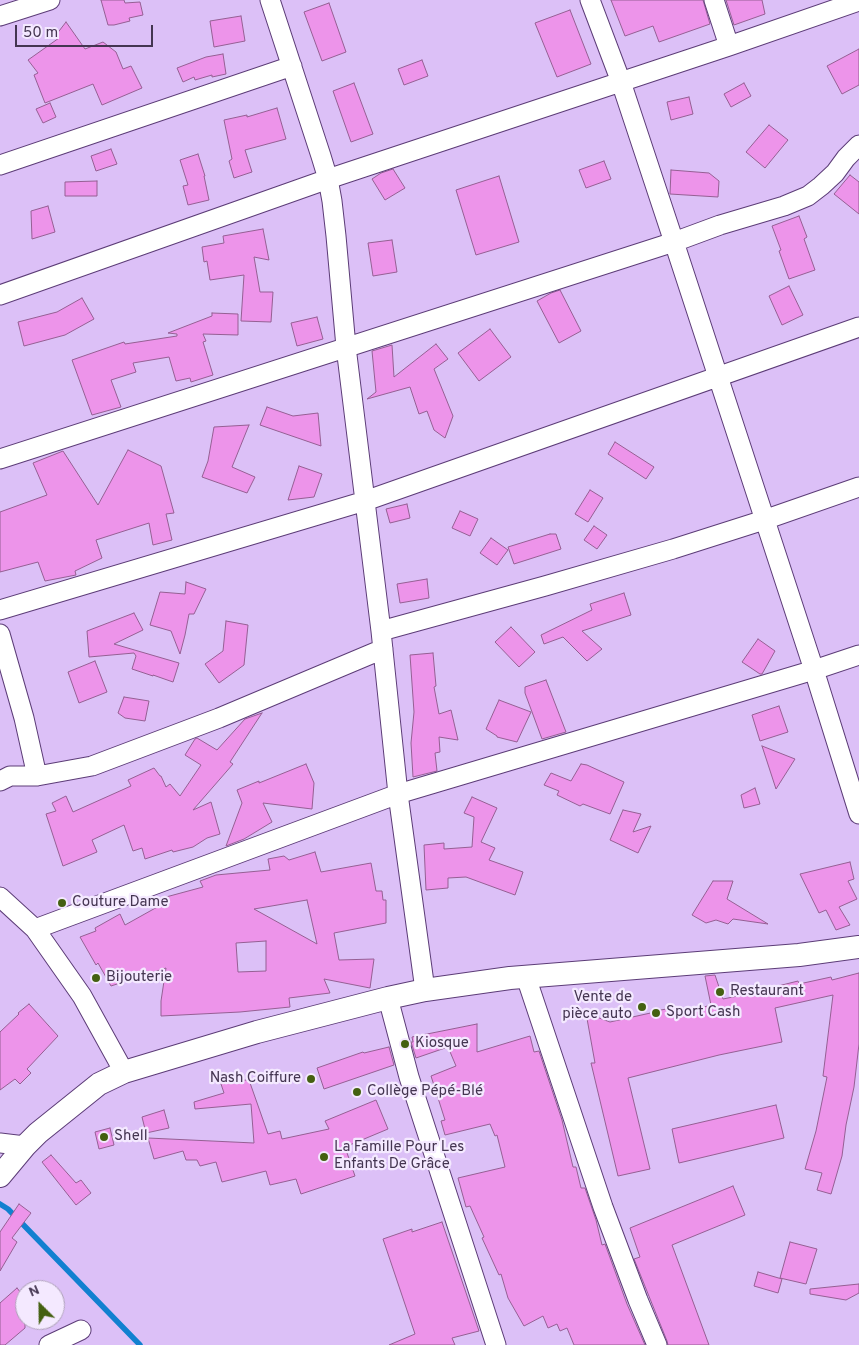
<!DOCTYPE html>
<html>
<head>
<meta charset="utf-8">
<style>
  body { margin:0 }
  #map { position:relative; width:859px; height:1345px; overflow:hidden; background:#dcc0f7; font-family:Overpass,sans-serif }
  canvas { display:block }
  .north { position:absolute; left:15px; top:1280px; width:50px; height:50px; box-sizing:border-box; background:#f4e9ff; border:1px solid #aea1b9; border-radius:50%; rotate:337deg; font-size:14px; font-weight:700; line-height:20px; text-align:center; color:#443551 }
  .north::after { content:''; display:block; margin:auto; width:18px; height:22px; background:#446011; clip-path:polygon(50% 0,100% 100%,50% 72%,0 100%) }
  .scale { position:absolute; left:15px; top:25px; width:138px; height:22px; box-sizing:border-box; border:2px solid #443551; border-top:0; padding-left:6px; font-size:15px; line-height:18px; white-space:nowrap; color:#443551; -webkit-text-stroke:4px #f4e9ff; paint-order:stroke }
</style>
</head>
<body>
<div id="map">
<canvas width="859" height="1345"></canvas>
<div class="north">N</div>
<div class="scale">50 m</div>
</div>
<script>
const g = document.querySelector('canvas').getContext('2d');
g.lineJoin = 'round';
const shape = rows => new Path2D(rows.map(r => 'M' + r).join(''));
function trace(path, color, width, dash) { g.strokeStyle = color; g.lineWidth = width; g.lineCap = dash ? 'butt' : 'round'; g.setLineDash(dash || []); g.stroke(path); }
function fill(path, color) { g.fillStyle = color; g.fill(path, 'evenodd'); }
function write(font, color, halo, rows, align = 'center') {
  g.font = font + ' Overpass,sans-serif'; g.lineWidth = 4.5; g.setLineDash([]); g.textBaseline = 'middle'; g.strokeStyle = halo; g.fillStyle = color; for (const [text, x, y, turn = 0] of rows) {
    g.save(); g.translate(x, y); g.rotate((+turn || 0) * Math.PI / 180); g.textAlign = isNaN(turn) ? turn : align; if (halo) g.strokeText(text, 0, 0); g.fillText(text, 0, 0); g.restore();
  }
}
trace(shape([
  [0,1204,8,1209,140,1345]
]), '#1280d0', 5.5);
const building = shape([
  [101,0,124,0,125,3,140,2,143,15,129,18,130,21,114,25,108,25,101,0],
  [611,0,703,0,710,24,659,42,653,26,625,36,611,0],
  [726,0,762,0,765,14,734,25,726,0],
  [329,3,346,52,322,61,304,12,329,3],
  [570,10,591,64,557,77,535,23,570,10],
  [241,16,245,41,214,47,210,21,241,16],
  [66,22,85,49,103,42,116,52,123,69,131,66,142,88,102,105,93,84,45,103,34,75,38,73,28,60,59,38,56,35,66,22],
  [859,49,859,85,842,94,827,66,859,49],
  [223,54,226,74,212,77,212,75,195,80,194,77,183,82,177,68,206,57,223,54],
  [422,60,428,76,404,85,398,69,422,60],
  [354,83,373,134,351,142,333,91,354,83],
  [744,83,751,96,731,107,724,94,744,83],
  [689,97,693,114,671,120,667,102,689,97],
  [50,103,56,117,43,123,36,109,50,103],
  [277,108,286,139,245,150,252,172,234,178,229,161,232,159,224,120,247,115,247,117,277,108],
  [769,125,788,140,765,168,746,152,769,125],
  [111,149,117,164,96,171,91,156,111,149],
  [198,154,205,176,204,176,209,200,188,205,183,186,188,185,180,160,198,154],
  [604,161,611,179,586,188,579,170,604,161],
  [393,169,405,188,385,200,372,179,381,173,393,169],
  [671,170,709,173,719,181,718,197,670,194,671,170],
  [850,175,859,182,859,214,834,194,850,175],
  [499,176,519,242,476,255,456,190,499,176],
  [97,181,97,196,65,196,65,182,97,181],
  [48,206,55,232,32,239,31,211,48,206],
  [799,216,807,237,804,239,815,270,789,279,779,251,781,250,772,226,799,216],
  [263,229,269,260,254,257,260,292,273,292,271,322,241,321,244,275,210,280,207,261,204,262,202,247,224,243,223,236,263,229],
  [392,240,397,272,373,276,368,243,392,240],
  [789,286,803,315,782,325,769,296,789,286],
  [560,290,581,331,559,343,537,301,551,293,560,290],
  [82,298,94,319,65,335,24,346,18,322,57,312,82,298],
  [212,313,238,314,238,335,203,334,206,341,203,342,213,375,191,382,190,378,176,381,169,357,133,363,136,372,111,380,121,407,92,415,72,360,124,342,125,344,177,336,177,334,168,333,212,316,212,313],
  [317,317,323,339,297,346,291,323,317,317],
  [490,329,511,357,479,381,458,353,490,329],
  [436,344,448,359,434,369,453,416,445,438,434,430,427,411,419,414,410,387,367,399,376,392,372,351,392,345,394,377,436,344],
  [267,407,293,416,318,413,321,446,260,425,267,407],
  [249,425,232,467,255,477,247,493,202,477,208,461,214,427,249,425],
  [615,442,654,467,646,479,608,454,615,442],
  [128,450,161,466,174,513,166,514,172,540,153,545,149,523,96,540,102,558,75,571,76,575,45,581,38,562,0,572,0,512,47,495,33,463,63,451,98,505,128,450],
  [299,466,322,474,314,497,288,500,299,466],
  [590,490,603,498,588,522,575,514,590,490],
  [407,504,410,518,390,523,386,509,407,504],
  [460,511,478,519,470,536,452,528,460,511],
  [594,526,607,535,597,549,584,540,594,526],
  [550,534,556,534,561,549,514,564,508,547,550,534],
  [491,538,508,550,497,565,480,553,491,538],
  [427,579,429,598,400,603,397,584,427,579],
  [186,582,206,589,194,614,189,614,185,635,180,654,171,631,150,625,160,592,185,594,186,582],
  [624,593,631,615,582,631,602,649,587,661,563,637,544,644,541,635,592,610,590,604,624,593],
  [134,613,143,630,114,644,179,663,173,682,153,675,153,676,132,669,136,656,134,653,89,657,87,631,134,613],
  [226,621,248,625,244,665,219,683,205,664,223,651,226,621],
  [511,627,535,652,519,667,495,642,511,627],
  [758,639,775,651,762,674,760,674,742,662,758,639],
  [433,653,436,686,434,687,439,714,451,710,458,740,439,737,440,752,435,753,437,771,413,777,411,743,414,712,410,655,433,653],
  [95,661,107,692,79,703,68,672,95,661],
  [546,680,566,732,542,739,525,693,525,687,546,680],
  [124,697,149,701,145,721,125,718,118,713,124,697],
  [499,700,531,712,517,742,497,737,497,736,486,729,499,700],
  [779,706,788,732,760,741,752,715,779,706],
  [262,713,230,762,233,764,193,810,211,802,220,834,207,838,193,847,173,852,172,850,145,859,142,848,133,851,124,825,92,840,97,852,63,866,46,814,56,811,52,803,66,796,73,812,131,786,128,780,154,768,160,776,161,776,166,787,170,784,180,796,201,765,185,755,195,739,197,738,217,750,245,719,262,713],
  [762,746,795,759,776,789,762,746],
  [306,764,314,783,312,809,263,803,272,822,244,839,226,846,242,803,237,790,259,781,259,783,306,764],
  [581,764,587,765,624,782,610,814,583,804,580,806,557,795,559,791,544,785,551,773,571,781,581,764],
  [755,788,760,804,744,808,741,795,755,788],
  [472,797,497,808,481,842,495,848,489,860,523,872,515,895,466,877,448,878,448,888,426,890,424,845,444,843,444,849,472,847,474,817,464,813,472,797],
  [623,810,641,814,633,832,651,826,638,853,610,840,623,810],
  [315,852,321,872,371,863,376,891,382,891,383,900,386,900,386,923,334,933,339,960,374,959,370,988,324,979,330,993,289,998,290,1007,240,1012,161,1016,161,1001,166,968,111,986,98,963,96,965,80,937,96,931,95,928,120,914,125,925,168,901,166,897,203,887,200,881,216,875,270,870,268,859,284,856,289,860,315,852],
  [307,900,317,944,254,909,307,900],
  [266,941,266,971,238,972,236,943,266,941],
  [850,862,854,879,848,881,857,899,839,907,850,925,836,930,826,910,819,913,800,874,850,862],
  [713,881,733,881,727,899,768,924,733,919,728,924,716,920,706,923,692,915,713,881],
  [859,973,859,1044,854,1087,846,1125,842,1156,831,1194,817,1190,822,1173,805,1169,816,1131,827,1077,823,1076,833,995,775,1008,782,1042,719,1055,628,1078,650,1169,618,1176,591,1063,595,1063,586,1013,610,1022,655,1012,655,1011,678,1007,679,1014,711,1005,705,976,715,975,723,999,767,990,766,989,798,981,799,984,831,977,832,980,859,973],
  [29,1004,58,1036,27,1069,31,1073,20,1084,15,1079,0,1090,0,1032,19,1014,18,1013,29,1004],
  [477,1024,477,1052,530,1036,534,1052,539,1051,562,1120,573,1167,576,1167,581,1188,585,1188,596,1220,602,1245,605,1244,627,1304,645,1345,574,1345,567,1328,560,1331,557,1324,548,1328,543,1316,524,1326,508,1298,501,1274,499,1275,482,1238,484,1237,470,1206,466,1207,458,1178,505,1167,497,1135,495,1136,490,1124,445,1135,441,1121,445,1120,431,1076,456,1066,448,1047,416,1058,411,1042,413,1042,412,1037,477,1024],
  [389,1047,394,1065,324,1089,317,1068,363,1052,364,1053,389,1047],
  [249,1080,268,1134,280,1131,282,1139,329,1129,325,1121,376,1100,388,1129,345,1147,355,1176,301,1194,296,1179,270,1185,266,1171,222,1182,216,1162,200,1166,197,1160,186,1160,183,1151,154,1159,148,1138,254,1143,251,1104,195,1109,194,1102,224,1093,220,1081,249,1080],
  [776,1105,784,1138,679,1163,672,1129,776,1105],
  [164,1110,169,1128,146,1133,142,1117,164,1110],
  [110,1128,114,1145,99,1149,95,1132,110,1128],
  [51,1155,76,1183,81,1180,91,1193,76,1205,42,1162,51,1155],
  [733,1186,745,1215,672,1245,709,1345,668,1345,667,1341,634,1259,640,1257,630,1228,733,1186],
  [19,1204,31,1213,12,1238,17,1242,0,1271,0,1232,19,1204],
  [442,1222,479,1331,452,1338,455,1345,389,1345,415,1334,383,1239,412,1229,412,1232,442,1222],
  [790,1242,817,1249,806,1284,780,1278,790,1242],
  [758,1272,782,1279,778,1293,754,1286,758,1272],
  [859,1284,859,1293,846,1300,810,1294,810,1289,859,1284],
  [17,1288,25,1298,25,1328,5,1345,0,1345,0,1303,17,1288]
]);
fill(building, '#ed94ea');
trace(building, '#955f93', 1);
const minor = shape([
  [270,0,321,156,328,179,332,201,336,236,346,347,381,631,398,794,425,990],
  [590,0,621,82,674,242,814,670,859,814],
  [714,0,729,46],
  [0,16,50,0],
  [0,165,292,66],
  [0,295,328,179,729,46,859,1],
  [0,459,674,242,720,225,784,206,808,196,821,186,835,173,846,158,859,145],
  [0,610,365,501,859,327],
  [381,631,545,586,673,549,764,520,859,487],
  [0,634,24,718,37,776],
  [0,781,10,776,37,776,92,766,219,718,383,649],
  [0,897,35,929,82,996,124,1072],
  [35,929,398,794,814,670,859,655],
  [526,977,603,1207,638,1300,657,1345],
  [388,998,409,1077,496,1345],
  [0,1143,25,1146],
  [49,1345,81,1330]
]);
const tertiary = shape([
  [0,1176,25,1146,38,1133,99,1084,124,1072,257,1032,388,998,425,990,510,978,799,955,859,947]
]);
trace(minor, '#5c3c77', 21);
trace(tertiary, '#5c3c77', 24);
trace(minor, '#fff', 19);
trace(tertiary, '#fff', 22);
for (const [x, y, r, color] of [
  [62,903,5,"#446011"],
  [96,978,5,"#446011"],
  [720,992,5,"#446011"],
  [642,1007,5,"#446011"],
  [656,1013,5,"#446011"],
  [405,1044,5,"#446011"],
  [311,1079,5,"#446011"],
  [357,1092,5,"#446011"],
  [104,1137,5,"#446011"],
  [324,1157,5,"#446011"]
]) { const dot = new Path2D(); dot.arc(x, y, r, 0, 2 * Math.PI); g.fillStyle = color; g.fill(dot); trace(dot, '#f4e9ff', 2); }
write('15px', '#443551', '#f4e9ff', [
  ["Couture Dame",72,903],
  ["Bijouterie",106,978],
  ["Restaurant",730,992],
  ["Vente de",632,998,"right"],
  ["pièce auto",632,1015,"right"],
  ["Sport Cash",666,1013],
  ["Kiosque",415,1044],
  ["Nash Coiffure",301,1079,"right"],
  ["Collège Pépé-Blé",367,1092],
  ["Shell",114,1137],
  ["La Famille Pour Les",334,1148],
  ["Enfants De Grâce",334,1165]
], 'left');
</script>
</body>
</html>
